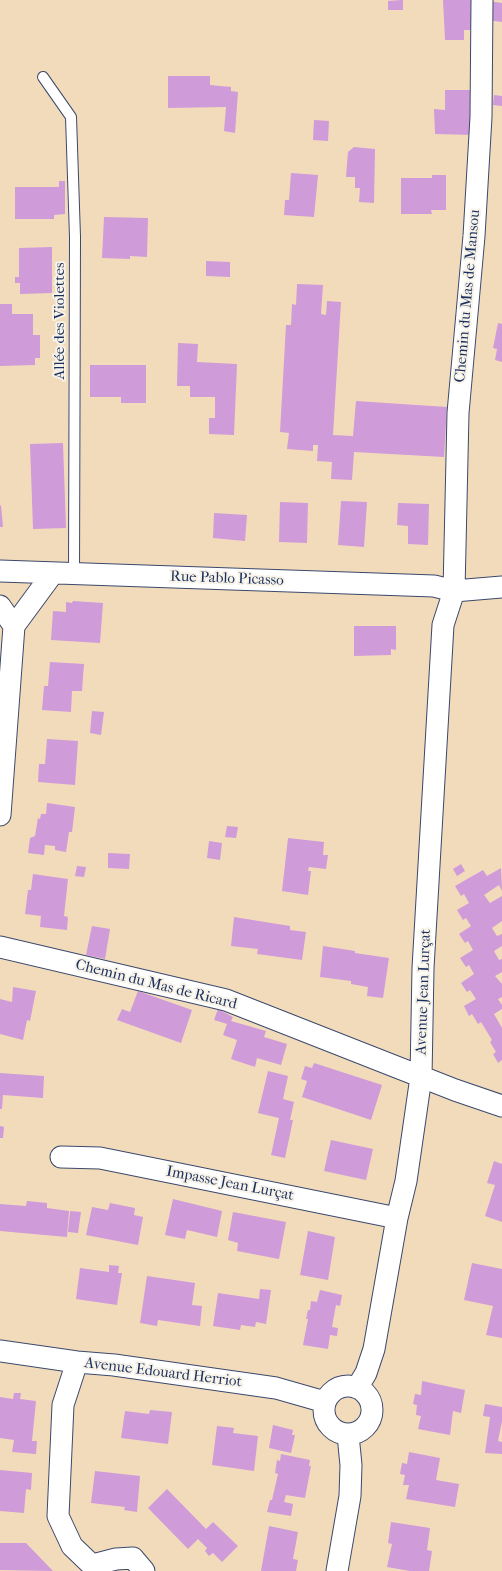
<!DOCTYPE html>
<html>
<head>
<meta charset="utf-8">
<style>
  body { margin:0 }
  canvas { display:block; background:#f2dbbb }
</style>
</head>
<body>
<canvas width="502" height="1571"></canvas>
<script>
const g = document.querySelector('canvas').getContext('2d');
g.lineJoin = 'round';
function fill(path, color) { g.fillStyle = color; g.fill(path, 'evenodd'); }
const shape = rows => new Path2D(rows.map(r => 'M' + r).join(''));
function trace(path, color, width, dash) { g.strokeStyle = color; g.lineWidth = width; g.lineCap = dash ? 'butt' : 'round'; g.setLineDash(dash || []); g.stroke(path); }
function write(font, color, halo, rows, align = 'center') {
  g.font = font + ' "IM FELL French Canon",serif'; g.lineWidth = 4; g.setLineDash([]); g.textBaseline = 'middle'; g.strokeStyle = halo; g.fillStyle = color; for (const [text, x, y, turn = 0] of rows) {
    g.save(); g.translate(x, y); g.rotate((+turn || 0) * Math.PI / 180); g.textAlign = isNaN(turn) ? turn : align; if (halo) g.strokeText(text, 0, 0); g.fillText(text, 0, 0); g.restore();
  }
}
fill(shape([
  [401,0,403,0,403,10,388,10,388,1],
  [443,0,474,0,474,30,464,30,464,40,445,40],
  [489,1,502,3,502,22,486,20],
  [168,76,210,76,210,85,231,87,231,91,238,92,235,133,224,131,226,107,168,108],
  [445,90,475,90,474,135,435,134,434,109,445,110],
  [494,95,502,96,502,106,493,105],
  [314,120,329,121,328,141,313,140],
  [354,147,375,149,374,203,359,202,360,188,355,188,355,177,346,177,348,152],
  [291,173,318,175,314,217,284,215,285,200,289,200],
  [432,175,446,175,446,210,431,210,432,214,401,214,401,178,432,178],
  [59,181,65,181,65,214,54,215,54,219,15,219,15,187,59,187],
  [104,217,148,218,147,257,130,256,130,259,102,258],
  [52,247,52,293,20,294,20,283,15,283,15,277,19,277,19,248],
  [206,261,230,262,230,277,206,276],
  [297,284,323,285,321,314,326,315,327,301,341,302,333,435,353,436,356,401,447,407,444,457,354,452,352,480,331,479,332,462,317,461,318,445,313,445,313,451,287,449,289,433,280,432,286,325,291,325,292,304,296,305],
  [0,304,12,304,12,314,33,314,33,335,40,335,40,358,35,358,35,365,0,366],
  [498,323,502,324,502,362,495,360,497,349,493,348],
  [178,343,198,344,197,362,237,364,234,435,209,434,209,418,215,418,215,397,190,397,190,386,177,386],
  [90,365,146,365,146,403,121,403,121,397,90,397],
  [63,443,66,528,33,529,30,444],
  [341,501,367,502,364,547,338,545],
  [280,502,308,503,307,543,279,542],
  [398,503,429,504,428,545,408,544,408,526,397,525],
  [1,505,3,527,0,527,0,506],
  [214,513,247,515,245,541,213,538],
  [73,601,103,603,100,643,51,640,53,611,66,612,66,602,72,603],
  [354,626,396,626,396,650,391,649,391,655,354,656],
  [50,662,84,664,82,691,72,691,71,712,42,710,44,686,48,686],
  [92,711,104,712,101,735,90,733],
  [47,739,78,741,75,785,38,782,39,764,45,764],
  [47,803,75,807,72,832,69,832,66,852,55,850,55,846,45,845,44,855,28,853,30,838,35,836,38,818,40,819,41,814,46,814],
  [227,826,238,827,236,838,225,837],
  [288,838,324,842,323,855,328,855,326,869,309,867,308,871,311,871,308,895,282,891],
  [209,841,222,843,220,860,207,858],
  [108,853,130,854,129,869,108,868],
  [461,864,465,871,457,876,453,869],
  [77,866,86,867,84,877,75,876],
  [501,868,502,891,499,885,484,895,490,903,502,896,502,921,492,928,497,936,502,934,502,946,494,951,499,960,502,959,502,972,495,976,502,984,502,997,498,999,502,1005,502,1009,494,1014,502,1028,502,1060,498,1063,493,1054,496,1052,490,1042,492,1040,481,1022,478,1024,472,1014,469,1016,464,1006,476,999,470,990,467,992,461,983,474,974,469,965,466,967,460,958,473,950,468,941,465,943,459,934,471,926,466,918,463,920,457,910,469,903,464,894,461,896,455,886,483,870,487,876],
  [33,874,68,879,64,916,68,917,67,930,40,927,41,916,25,914,28,890,31,890],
  [234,917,290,926,290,930,306,932,302,960,257,954,258,949,231,946],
  [92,926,110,929,105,959,86,955],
  [323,946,355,951,355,953,389,958,383,998,367,996,368,987,351,984,351,981,320,977],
  [13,987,36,991,30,1021,27,1020,23,1040,0,1034,0,999,12,1002],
  [138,991,192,1010,181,1043,117,1020,122,1009,130,1012],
  [218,1009,233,1017,231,1021,266,1031,264,1037,287,1044,281,1065,257,1058,255,1067,231,1059,237,1040,223,1035,227,1024,214,1020],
  [314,1063,382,1085,371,1120,302,1097,307,1081,301,1079,305,1066,312,1068],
  [268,1071,288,1076,283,1099,294,1102,290,1120,293,1120,285,1158,271,1155,279,1118,258,1113],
  [0,1073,44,1076,43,1098,3,1095,2,1109,0,1109],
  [0,1126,4,1127,3,1138,0,1138],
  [331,1140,373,1149,366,1180,324,1171],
  [494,1161,502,1164,502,1222,485,1216,495,1185,487,1183],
  [173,1199,222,1211,217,1237,187,1230,185,1239,165,1235],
  [27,1201,47,1203,47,1208,69,1211,67,1237,0,1231,0,1204,26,1206],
  [110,1203,135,1208,134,1215,143,1217,138,1245,86,1235,92,1207,108,1210],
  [70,1211,81,1212,78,1233,68,1232],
  [233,1212,286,1222,279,1259,237,1251,238,1243,228,1240],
  [308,1231,335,1237,328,1280,300,1275],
  [472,1263,502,1269,502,1338,486,1335,493,1306,464,1300],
  [109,1265,119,1266,118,1273,122,1273,117,1305,76,1299,80,1268,109,1272],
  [147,1276,195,1283,192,1305,202,1306,200,1326,158,1320,157,1326,140,1323],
  [260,1289,271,1290,266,1324,256,1322,255,1327,241,1325,240,1330,213,1326,218,1293,259,1299],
  [320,1290,342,1295,340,1306,336,1305,332,1327,338,1328,337,1336,330,1335,328,1349,303,1345,308,1319,306,1319,308,1310,310,1310,311,1301,317,1302],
  [422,1381,465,1390,461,1413,453,1411,450,1435,418,1429,421,1416,416,1415,417,1405,413,1404,415,1394,421,1395],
  [14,1393,21,1393,20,1399,36,1401,32,1441,37,1441,36,1454,12,1452,14,1440,0,1438,0,1397,13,1399],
  [485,1404,502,1407,502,1421,498,1441,502,1442,502,1454,485,1453,490,1417,483,1416],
  [150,1410,172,1412,168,1444,121,1438,125,1411,149,1414],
  [273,1425,293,1430,292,1435,295,1435,291,1453,269,1448],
  [217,1426,234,1428,233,1433,258,1436,254,1471,212,1465],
  [409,1452,440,1458,436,1480,459,1484,455,1507,406,1499,409,1485,403,1485,405,1475,400,1474,402,1463,407,1464],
  [281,1454,310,1460,309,1466,311,1466,305,1498,286,1495,284,1502,293,1504,291,1516,267,1512,270,1500,272,1500,278,1474,275,1473,277,1460,280,1461],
  [0,1470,32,1473,31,1490,26,1489,24,1513,0,1511],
  [95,1471,140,1476,137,1512,124,1510,125,1507,91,1503],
  [167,1489,206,1529,213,1522,238,1546,222,1562,213,1553,209,1556,205,1551,207,1548,198,1539,188,1549,148,1508],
  [391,1522,430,1528,427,1550,432,1551,429,1571,410,1571,387,1567,392,1544,388,1543],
  [269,1526,298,1532,293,1559,298,1560,296,1571,261,1571],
  [0,1543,26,1543,53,1571,0,1570]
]), '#d09bd9');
const lane = shape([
  [43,77,71,117,75,237,74,574]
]);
const street = shape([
  [0,571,434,586,454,591,502,587],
  [0,606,14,626,53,573],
  [0,815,14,626],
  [0,947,226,1000,455,1090,502,1106],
  [61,1157,100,1158,397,1218],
  [0,1351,77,1362,114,1365,276,1388,325,1402],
  [77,1362,63,1405,58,1516,72,1546,98,1571],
  '324 1410a24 24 0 1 1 48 0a24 24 0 1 1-48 0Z',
  [357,1388,366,1373,374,1349,397,1218,406,1181,421,1077,423,968,443,625,454,591,458,413,474,236,481,117,482,0],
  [93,1565,116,1559,133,1558,144,1571],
  [337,1571,350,1496,351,1465,348,1435]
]);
trace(lane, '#3b496c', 12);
trace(street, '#3b496c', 23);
trace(lane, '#fff', 10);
trace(street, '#fff', 21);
write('15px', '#1b2f5e', '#f7f3e8', [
  ["Chemin du Mas de Mansou",468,296,-85],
  ["Allée des Violettes",60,321,-90],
  ["Rue Pablo Picasso",227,579,2],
  ["Chemin du Mas de Ricard",156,985,14],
  ["Avenue Jean Lurçat",424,992,-88],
  ["Impasse Jean Lurçat",230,1184,11],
  ["Avenue Edouard Herriot",163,1373,7]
]);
</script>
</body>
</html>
